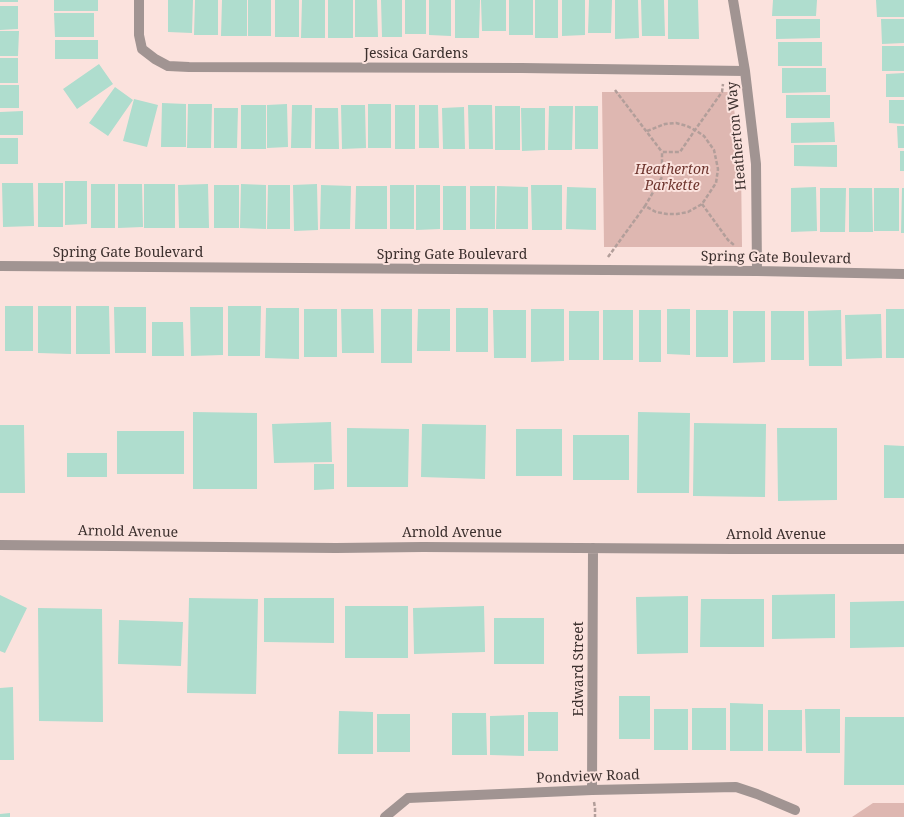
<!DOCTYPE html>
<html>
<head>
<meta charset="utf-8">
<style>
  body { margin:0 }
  canvas { display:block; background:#fbe2dd }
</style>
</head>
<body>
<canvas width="904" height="817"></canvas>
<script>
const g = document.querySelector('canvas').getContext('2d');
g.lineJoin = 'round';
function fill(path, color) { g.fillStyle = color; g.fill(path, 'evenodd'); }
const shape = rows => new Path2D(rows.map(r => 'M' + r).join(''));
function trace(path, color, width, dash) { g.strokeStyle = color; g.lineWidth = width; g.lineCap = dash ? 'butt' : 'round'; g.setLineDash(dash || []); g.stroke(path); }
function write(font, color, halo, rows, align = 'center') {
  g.font = font + ' "Noto Serif",serif'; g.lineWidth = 4; g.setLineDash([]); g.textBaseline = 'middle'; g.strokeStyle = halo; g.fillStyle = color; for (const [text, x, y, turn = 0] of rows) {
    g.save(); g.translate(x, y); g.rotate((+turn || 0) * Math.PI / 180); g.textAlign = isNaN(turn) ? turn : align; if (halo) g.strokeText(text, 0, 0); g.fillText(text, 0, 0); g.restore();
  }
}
fill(shape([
  [602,92,732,92,741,165,742,247,604,247],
  [873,803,904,803,904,817,852,817]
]), '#deb7b1');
fill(shape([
  [0,0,18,0,18,2,0,2],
  [54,0,98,0,98,11,54,11],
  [168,0,193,0,192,33,168,32],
  [195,0,218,0,218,35,194,35],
  [222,0,247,0,247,36,221,36],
  [248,0,271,0,271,36,248,36],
  [275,0,299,0,299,37,275,37],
  [302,0,325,0,325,38,301,38],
  [328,0,353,0,353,38,328,38],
  [355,0,377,0,378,37,355,37],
  [381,0,402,0,402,37,382,37],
  [405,0,426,0,426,34,405,34],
  [429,0,451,0,451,36,429,35],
  [455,0,480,0,479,38,455,38],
  [481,0,506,0,506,31,482,31],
  [509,0,533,0,533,35,509,35],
  [535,0,558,0,558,38,535,38],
  [562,0,585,0,585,35,562,36],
  [589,0,612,0,611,33,588,33],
  [615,0,638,0,639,38,615,39],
  [641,0,664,0,665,36,642,36],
  [668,0,698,0,699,39,668,39],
  [773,0,817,0,816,16,772,16],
  [876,0,904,0,904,17,877,17],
  [0,6,18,6,18,29,0,30],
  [54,13,94,13,94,37,55,37],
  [776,19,820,19,820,38,776,39],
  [881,19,904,19,904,43,882,44],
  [0,31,19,31,18,56,0,56],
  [55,40,98,40,98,59,55,59],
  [778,42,822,42,822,66,778,66],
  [882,46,904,46,904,71,882,71],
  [0,58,18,58,18,83,0,83],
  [99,64,113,84,77,109,63,89],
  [782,68,826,68,826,92,782,93],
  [904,73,904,97,886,97,886,74],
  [0,85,19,85,19,108,0,108],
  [115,87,133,100,108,136,89,123],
  [786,95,830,95,830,118,786,118],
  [134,99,158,105,147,147,123,141],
  [889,100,904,100,904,124,889,123],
  [162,103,186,104,186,147,161,147],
  [188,104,212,104,211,148,187,148],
  [287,104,288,147,267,148,267,105],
  [368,104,391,104,391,148,368,148],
  [241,105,266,105,266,149,241,149],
  [292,105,312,105,311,148,291,148],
  [341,105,365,105,366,148,342,149],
  [395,105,415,105,415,149,395,149],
  [419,105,438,105,439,148,419,148],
  [468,105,492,105,493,149,469,149],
  [495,106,520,106,520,150,495,150],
  [549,106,573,106,572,150,548,150],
  [575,106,598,106,598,149,575,149],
  [464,107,465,149,443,149,442,108],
  [214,108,238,108,237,148,214,148],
  [315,108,338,108,339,149,315,149],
  [521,108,545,108,545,150,522,151],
  [23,111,23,135,0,135,0,112],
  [834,122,835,142,791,143,791,123],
  [897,126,904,126,904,148,898,148],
  [0,138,18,138,18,164,0,164],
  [794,145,837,145,837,167,794,166],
  [900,151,904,151,904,171,900,171],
  [65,181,87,181,87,224,65,225],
  [2,183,33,183,34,226,3,227],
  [38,183,63,183,63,227,38,227],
  [91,184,115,184,115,228,91,228],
  [118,184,142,184,143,227,118,228],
  [144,184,175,184,175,228,144,228],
  [208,184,209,228,179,228,178,185],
  [241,184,266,185,266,229,240,228],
  [317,184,318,230,294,231,293,185],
  [214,185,239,185,239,228,214,228],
  [268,185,290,185,290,229,267,229],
  [321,185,351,186,350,229,320,229],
  [390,185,414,185,414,229,390,229],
  [416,185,440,185,440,229,416,230],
  [531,185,562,185,562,230,532,230],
  [356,186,387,186,387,229,355,229],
  [443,186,466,186,466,230,443,230],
  [470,186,495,186,495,229,470,229],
  [497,186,528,187,528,229,496,229],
  [567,187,596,188,596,230,566,229],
  [816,187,817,231,791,232,791,188],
  [820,188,846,188,845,232,820,232],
  [849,188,872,188,873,232,849,232],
  [874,188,899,188,899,231,874,231],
  [902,188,904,188,904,233,901,233],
  [5,306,33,306,33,351,5,351],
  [38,306,71,306,71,354,38,353],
  [76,306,109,306,110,354,76,354],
  [228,306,261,306,260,356,228,356],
  [114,307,146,307,146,353,115,353],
  [190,307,223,307,223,355,191,356],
  [266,308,299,308,299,359,265,358],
  [456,308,488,308,488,352,456,352],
  [304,309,337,309,337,357,304,357],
  [341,309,373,309,374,353,342,353],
  [381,309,412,309,412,363,381,363],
  [418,309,450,309,450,351,417,351],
  [531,309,564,309,564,361,531,362],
  [667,309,690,309,690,355,667,354],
  [886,309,904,309,904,358,886,358],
  [493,310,526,310,526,358,494,358],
  [603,310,633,310,633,360,603,360],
  [639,310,661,310,661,362,639,362],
  [696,310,728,310,728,357,696,357],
  [841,310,842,366,809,366,808,311],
  [569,311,599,311,599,360,569,360],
  [733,311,765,311,765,362,733,363],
  [771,311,804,311,804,360,771,360],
  [881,314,882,358,846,359,845,315],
  [152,322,183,322,184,356,152,356],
  [193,412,257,413,257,489,193,489],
  [638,412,690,413,689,493,637,493],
  [331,422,332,462,274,463,272,424],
  [694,423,766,424,765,497,693,496],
  [422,424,486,425,485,479,421,477],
  [0,425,24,425,25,493,0,493],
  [347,428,409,429,408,487,347,487],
  [777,428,837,428,837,500,778,501],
  [516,429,562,429,562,476,516,476],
  [117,431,184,431,184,474,117,474],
  [573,435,629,435,629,480,573,480],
  [884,445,904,446,904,498,884,498],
  [67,453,107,453,107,477,67,477],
  [314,464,334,464,334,489,314,490],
  [835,594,835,638,772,639,772,595],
  [0,595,27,608,5,653,0,651],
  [688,596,688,653,637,654,636,597],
  [189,598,258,599,256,694,187,693],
  [264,598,334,598,334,643,264,642],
  [701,599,764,599,764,647,700,647],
  [904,601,904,647,850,648,850,602],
  [345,606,408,606,408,658,345,658],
  [484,606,485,652,414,654,413,608],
  [38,608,102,609,103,722,39,721],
  [494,618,544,618,544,664,494,664],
  [119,620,183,622,181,666,118,664],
  [13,687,14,760,0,760,0,688],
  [619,696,650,696,650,739,619,739],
  [730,703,763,704,763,751,730,751],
  [692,708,726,708,726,750,692,750],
  [654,709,688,709,688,750,654,750],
  [805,709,840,709,840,753,806,753],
  [768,710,802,710,802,751,768,751],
  [339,711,373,712,373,754,338,754],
  [528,712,558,712,558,751,528,751],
  [452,713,486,713,487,755,452,755],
  [377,714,410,714,410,752,377,752],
  [524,715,524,756,490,755,490,716],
  [845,717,904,717,904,785,844,785],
  [10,813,10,817,0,817,0,814]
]), '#afddce');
trace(shape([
  [615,90,662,152],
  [647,131,665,124,676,123,687,126,695,130,704,136,714,150,718,169,716,183,702,204,688,212,677,214,667,214,656,212,645,206,662,177,662,152,680,152,695,130,722,92,723,84],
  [702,204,728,240,734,245],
  [608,257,645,206],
  [594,802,595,808,595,817]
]), '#b29e9a', 2.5, [4, 2]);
trace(shape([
  [139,0,139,35,142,49,155,59,168,66,189,67,521,68,745,71],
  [733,0,745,71,756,164,757,271],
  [0,266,757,271,904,274],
  [0,545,336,548,423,547,733,549,904,549],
  [592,790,593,548],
  [385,817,408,798,592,790,736,787,757,794,795,810]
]), '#a19492', 10);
write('14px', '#3c302e', '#fbe2dd', [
  ["Jessica Gardens",416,54],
  ["Heatherton Way",737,136,-95],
  ["Spring Gate Boulevard",128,253],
  ["Spring Gate Boulevard",452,255],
  ["Spring Gate Boulevard",776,258,1],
  ["Arnold Avenue",128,532,1],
  ["Arnold Avenue",452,533],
  ["Arnold Avenue",776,535],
  ["Edward Street",579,669,-90],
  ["Pondview Road",588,777,-2]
]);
write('italic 14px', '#6f362f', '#fbe2dd', [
  ["Heatherton",672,170],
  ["Parkette",672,186]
]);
</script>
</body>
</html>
